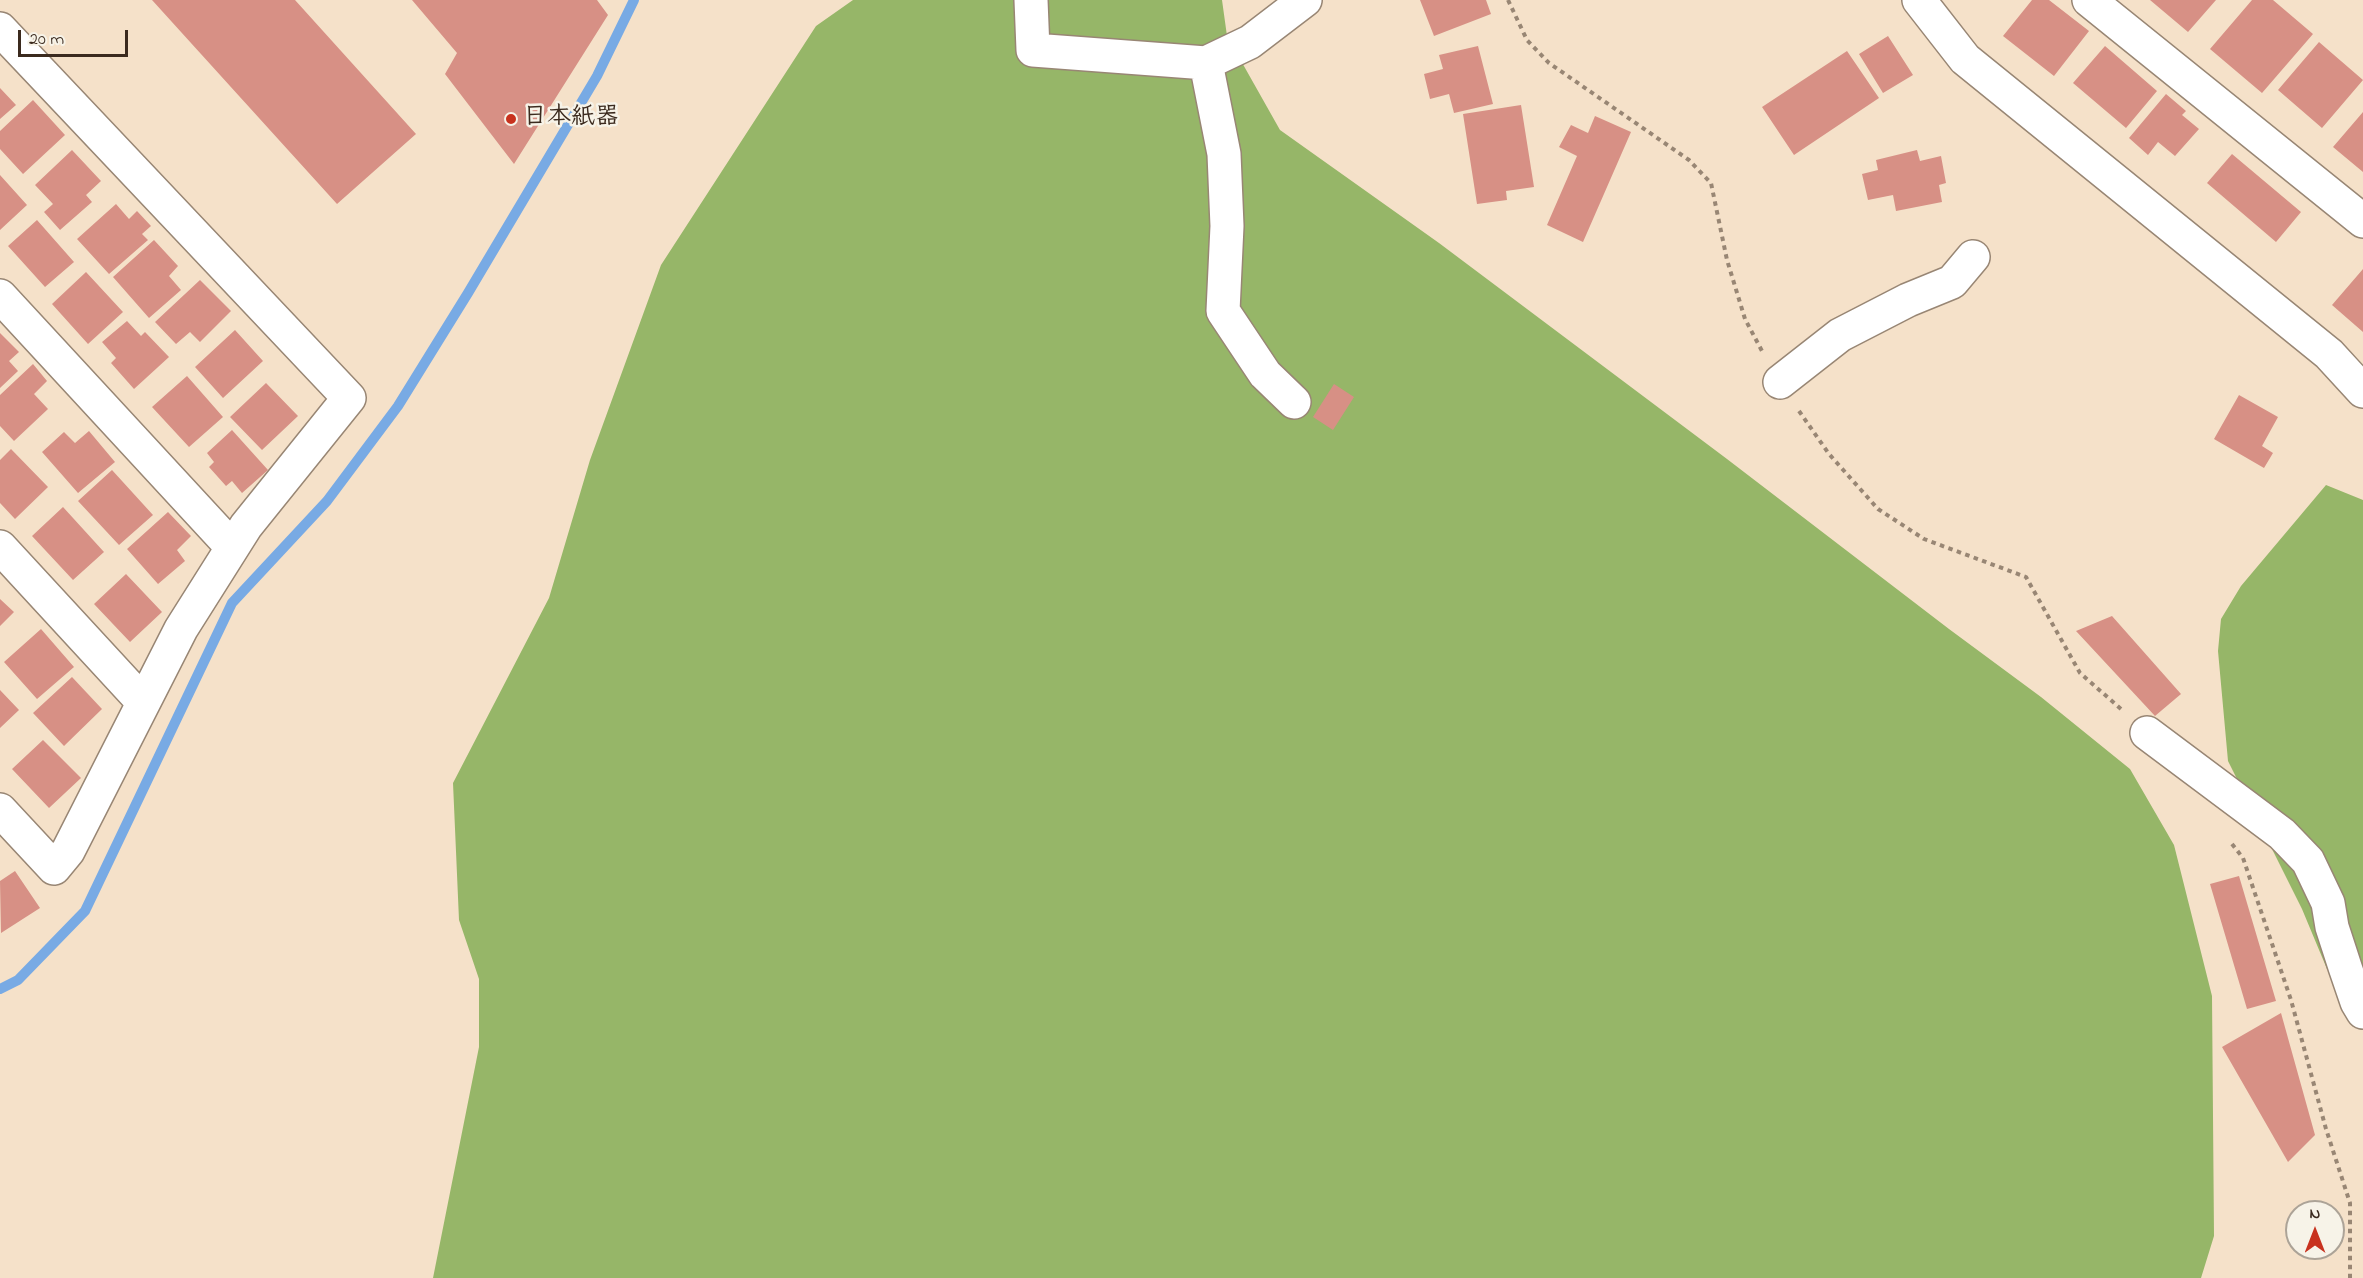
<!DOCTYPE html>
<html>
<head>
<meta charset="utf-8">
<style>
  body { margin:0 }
  #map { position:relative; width:2363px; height:1278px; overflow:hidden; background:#f5e1c9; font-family:"Indie Flower",sans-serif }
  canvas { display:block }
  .north { position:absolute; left:2285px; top:1200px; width:60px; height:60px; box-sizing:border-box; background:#f7f3e8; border:2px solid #aca397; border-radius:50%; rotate:0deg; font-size:16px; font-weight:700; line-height:24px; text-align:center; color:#3b2a1e }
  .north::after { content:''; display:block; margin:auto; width:21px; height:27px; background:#c8321e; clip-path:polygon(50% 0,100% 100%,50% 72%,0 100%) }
  .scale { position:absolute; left:18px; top:30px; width:110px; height:27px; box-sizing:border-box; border:3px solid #3b2a1e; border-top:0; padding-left:8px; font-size:18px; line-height:21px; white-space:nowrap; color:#3b2a1e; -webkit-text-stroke:4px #f7f3e8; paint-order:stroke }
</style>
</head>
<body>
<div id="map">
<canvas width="2363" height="1278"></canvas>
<div class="north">N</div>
<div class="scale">20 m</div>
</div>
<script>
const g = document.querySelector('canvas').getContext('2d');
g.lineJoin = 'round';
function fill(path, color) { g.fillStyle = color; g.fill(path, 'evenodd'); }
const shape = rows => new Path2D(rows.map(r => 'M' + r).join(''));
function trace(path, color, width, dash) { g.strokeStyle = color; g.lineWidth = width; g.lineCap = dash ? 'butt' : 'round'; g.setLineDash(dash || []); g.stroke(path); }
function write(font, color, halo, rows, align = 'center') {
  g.font = font + ' "Indie Flower","Klee One",sans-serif'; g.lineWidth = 5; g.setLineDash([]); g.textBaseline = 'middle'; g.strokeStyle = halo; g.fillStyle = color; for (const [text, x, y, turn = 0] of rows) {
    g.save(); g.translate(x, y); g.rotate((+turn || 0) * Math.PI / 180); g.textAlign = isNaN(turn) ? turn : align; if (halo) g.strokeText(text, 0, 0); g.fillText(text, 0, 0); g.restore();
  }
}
fill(shape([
  [853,0,1222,0,1227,36,1280,130,1439,243,1727,459,1949,629,2041,697,2130,769,2174,845,2212,996,2214,1236,2201,1278,433,1278,479,1047,479,979,459,920,453,783,549,598,590,460,661,265,816,26],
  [2326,485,2363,500,2363,972,2327,969,2302,909,2228,761,2218,651,2221,619,2241,586]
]), '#96b668');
trace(shape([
  [0,989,18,980,85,911,232,603,327,501,398,406,468,293,597,76,634,0]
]), '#78aae4', 10);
fill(shape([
  [152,0,295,0,416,134,337,204],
  [412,0,597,0,608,15,514,164,445,74,457,53],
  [1420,0,1486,0,1491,14,1434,36],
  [2032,0,2049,0,2089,31,2054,76,2003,36],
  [2150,0,2216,0,2188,32],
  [2252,0,2273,0,2313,34,2262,93,2210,49],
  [1888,36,1913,75,1883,93,1859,54],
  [2319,42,2363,80,2322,128,2278,90],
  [1478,46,1493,104,1454,113,1449,94,1430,99,1424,74,1443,69,1439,55],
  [2105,46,2157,91,2126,128,2073,83],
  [1847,51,1879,98,1794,155,1762,107],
  [0,88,16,105,0,119],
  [2166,94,2186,111,2182,115,2199,129,2175,156,2158,142,2148,155,2129,138],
  [33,100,65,135,23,174,0,149,0,131],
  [1521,105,1534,187,1506,191,1507,200,1477,204,1463,114],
  [2363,112,2363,172,2333,147],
  [1595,116,1631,132,1583,242,1547,225,1577,156,1559,147,1571,125,1588,133],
  [72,150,101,181,86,195,92,202,60,230,44,212,53,204,35,185],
  [1917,150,1920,161,1941,156,1946,183,1939,185,1942,202,1896,211,1893,195,1868,200,1862,174,1878,170,1876,160],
  [2232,154,2301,212,2276,242,2207,183],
  [0,175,27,205,0,230],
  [116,204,129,219,137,211,151,226,142,234,148,240,109,274,77,239],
  [37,220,74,262,45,287,8,246],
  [154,240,178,266,169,276,181,290,149,318,113,277],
  [2363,269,2363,332,2332,305],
  [86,272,123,312,88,344,52,304],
  [200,280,231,311,200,342,190,332,176,344,155,322],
  [127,321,141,336,145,332,169,357,134,389,111,363,116,358,102,342],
  [235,330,263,361,223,398,195,367],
  [0,333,19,352,9,361,18,371,0,388],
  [33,364,47,381,34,394,48,409,14,441,0,426,0,395],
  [187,376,223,417,189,447,152,407],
  [266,383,298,416,262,450,230,417],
  [1334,384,1354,397,1333,430,1313,417],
  [2239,395,2278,417,2262,446,2273,453,2264,468,2214,439],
  [232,430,268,470,242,493,232,481,226,486,209,467,214,462,207,453],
  [89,431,115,462,78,493,42,452,64,432,75,443],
  [11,449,48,487,15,519,0,503,0,460],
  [112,470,153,515,119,545,78,501],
  [63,507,104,552,73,580,32,536],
  [168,512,191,536,177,550,185,561,158,584,127,549],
  [126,574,162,612,130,642,94,604],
  [0,599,14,612,0,626],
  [2112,616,2181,694,2155,716,2076,631],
  [41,629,74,667,37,699,4,662],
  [72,677,102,709,64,746,33,713],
  [0,690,19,710,0,728],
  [43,740,81,778,49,808,12,769],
  [15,871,40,908,1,933,0,881],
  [2239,876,2276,1001,2247,1009,2210,884],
  [2281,1013,2315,1135,2288,1162,2222,1047]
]), '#d79085');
const minor = shape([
  [1031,0,1033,50,1206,63,1250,42,1305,0],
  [2089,0,2363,221],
  [0,29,349,398,246,526,181,629,68,851,54,868,0,810],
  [1206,63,1224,154,1227,226,1223,311,1265,374,1294,402],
  [0,296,232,547],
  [1780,382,1840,335,1908,300,1952,282,1973,257],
  [0,547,143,702],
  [2147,733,2282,834,2308,861,2328,903,2332,927,2345,967,2357,1002,2363,1012]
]);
const tertiary = shape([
  [1919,0,1965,59,2329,354,2363,391]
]);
trace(minor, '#988674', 36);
trace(tertiary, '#988674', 36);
trace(shape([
  [1508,0,1527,40,1549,63,1689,160,1711,183,1727,260,1745,319,1762,351],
  [1799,411,1829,454,1878,509,1924,539,2026,577,2080,673,2121,709],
  [2232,844,2243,858,2291,1000,2326,1129,2350,1203,2350,1278]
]), '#988674', 4, [4.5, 4.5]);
trace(minor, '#fff', 33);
trace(tertiary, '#fff', 33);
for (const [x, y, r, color] of [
  [511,119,6,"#c8321e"]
]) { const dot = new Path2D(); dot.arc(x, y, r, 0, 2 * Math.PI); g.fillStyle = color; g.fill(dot); trace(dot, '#f7f3e8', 2); }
write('bold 24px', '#3b2a1e', '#f7f3e8', [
  ["日本紙器",523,119]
], 'left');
</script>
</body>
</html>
